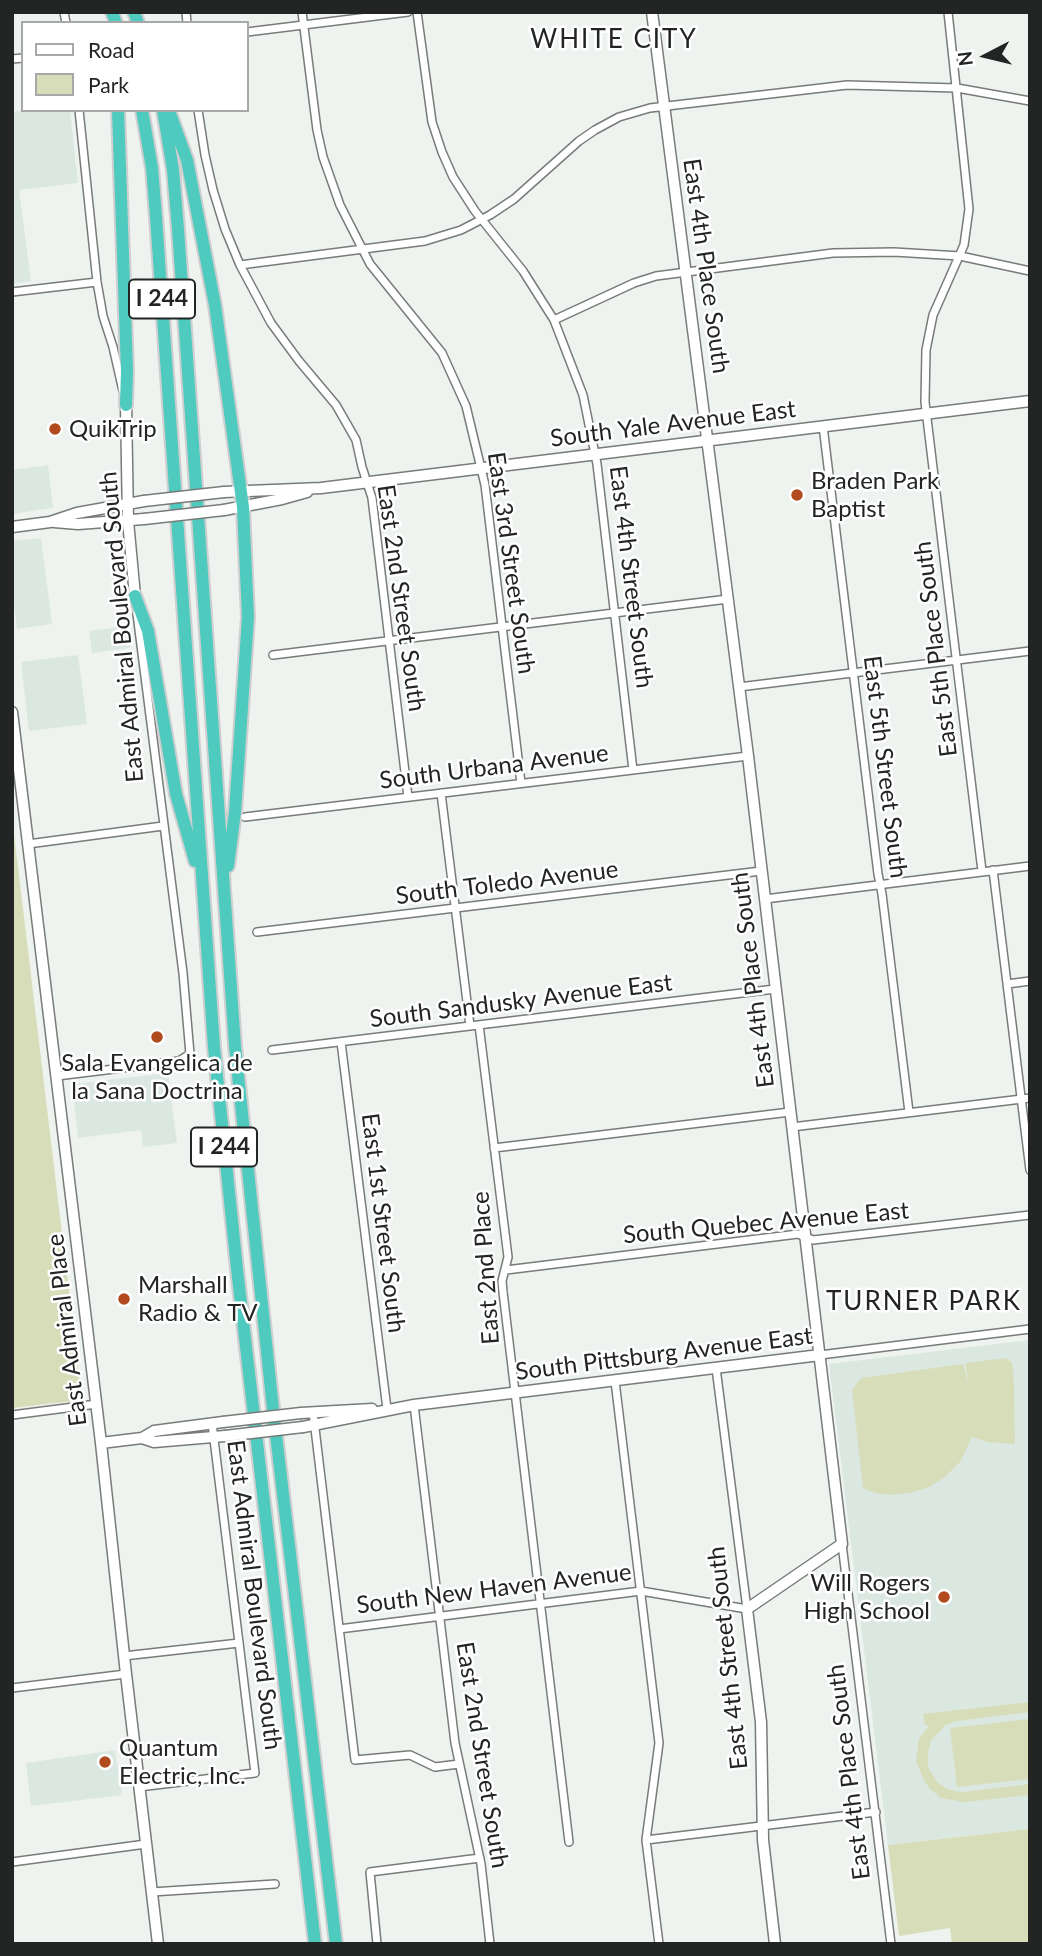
<!DOCTYPE html>
<html>
<head>
<meta charset="utf-8">
<style>
  body { margin:0 }
  #map { position:relative; width:1042px; height:1956px; overflow:hidden; background:#eef3f0; font-family:Lato,sans-serif }
  canvas { display:block }
  .frame { position:absolute; inset:0; border:14px solid #232524; pointer-events:none }
  .legend { position:absolute; left:21px; top:21px; width:228px; height:91px; box-sizing:border-box; background:#fff; border:2px solid #a7a8a7; margin:0; padding:9px 12px; list-style:none; font-size:21px; color:#232524 }
  .legend li { display:flex; align-items:center; gap:14px; height:35px }
  .legend b { width:35px; border:2px solid #a7a8a7 }
  .north { position:absolute; left:951px; top:21px; width:70px; height:70px; -webkit-text-stroke:5px #fff; paint-order:stroke; rotate:263deg; font-size:19px; font-weight:700; line-height:28px; text-align:center; color:#232524 }
  .north::after { content:''; display:block; margin:auto; width:24px; height:32px; background:#232524; clip-path:polygon(50% 0,100% 100%,50% 72%,0 100%) }
</style>
</head>
<body>
<div id="map">
<canvas width="1042" height="1956"></canvas>
<div class="frame"></div>
<ul class="legend">
<li><b style="height:9px;background:#fff"></b>Road</li>
<li><b style="height:19px;background:#d8ddb9"></b>Park</li>
</ul>
<div class="north">N</div>
</div>
<script>
const g = document.querySelector('canvas').getContext('2d');
g.lineJoin = 'round';
function fill(path, color) { g.fillStyle = color; g.fill(path, 'evenodd'); }
const shape = rows => new Path2D(rows.map(r => 'M' + r).join(''));
function trace(path, color, width, dash) { g.strokeStyle = color; g.lineWidth = width; g.lineCap = dash ? 'butt' : 'round'; g.setLineDash(dash || []); g.stroke(path); }
function write(font, color, halo, rows, align = 'center') {
  g.font = font + ' Lato,sans-serif'; g.lineWidth = 5; g.setLineDash([]); g.textBaseline = 'middle'; g.strokeStyle = halo; g.fillStyle = color; for (const [text, x, y, turn = 0] of rows) {
    g.save(); g.translate(x, y); g.rotate((+turn || 0) * Math.PI / 180); g.textAlign = isNaN(turn) ? turn : align; if (halo) g.strokeText(text, 0, 0); g.fillText(text, 0, 0); g.restore();
  }
}
fill(shape([
  [23,110,70,110,78,183,19,190,31,281,12,284,12,112],
  [48,465,53,508,12,514,12,470],
  [41,538,52,624,17,629,12,588,12,541],
  [127,626,130,648,92,653,89,631],
  [78,655,87,724,29,731,21,662],
  [168,1073,177,1143,143,1147,141,1130,78,1138,72,1084],
  [1030,1340,1030,1829,888,1845,829,1364],
  [115,1750,122,1795,31,1806,26,1763]
]), '#dbe8e1');
fill(shape([
  [12,817,82,1400,12,1408],
  [1006,1358,1012,1363,1014,1383,1015,1444,988,1442,972,1437,960,1462,944,1478,927,1488,909,1493,889,1495,875,1493,863,1488,852,1390,861,1378,963,1364,969,1385,965,1363],
  [1030,1702,1030,1712,956,1721,946,1725,931,1740,928,1752,928,1767,935,1779,942,1786,953,1791,963,1792,1030,1784,1030,1795,965,1802,941,1798,930,1789,924,1780,916,1761,919,1739,929,1726,925,1725,923,1714],
  [1030,1719,1030,1779,957,1787,950,1728],
  [1030,1829,1030,1944,952,1944,950,1928,899,1936,888,1845]
]), '#d8ddb9');
const street = shape([
  [64,12,66,23],
  [186,12,187,23],
  [302,12,317,130,323,157,340,205,370,264,442,353,466,406,485,485,521,783],
  [417,12,432,122,442,152,453,177,475,211,523,271,554,320,583,395,597,464,633,770],
  [948,12,969,209,964,245,933,315,926,350,925,402,982,871],
  [247,32,408,12],
  [12,59,23,58],
  [79,110,97,282,103,316,113,347,123,391],
  [198,110,205,155,213,190,225,229,240,265,271,323,299,361,336,405,356,440,362,467,372,498,408,797],
  [240,265,425,241,461,230,490,215,514,199,579,141,595,130,619,117,650,108,847,85,957,88,1030,101],
  [12,292,97,282],
  [554,320,634,283,656,276,833,253,894,252,960,256,1030,271],
  [823,426,878,874,882,894,909,1112],
  [273,655,728,599],
  [739,687,1030,651],
  [441,793,470,1026],
  [245,817,748,756],
  [28,844,163,826],
  [993,870,1030,1170],
  [765,899,1030,866],
  [257,932,761,871],
  [1007,984,1030,981],
  [479,1025,508,1257,502,1281,503,1292,569,1842],
  [341,1042,387,1409],
  [272,1050,775,989],
  [57,1076,179,1061,190,1054,183,973,137,614],
  [792,1127,1030,1098],
  [494,1148,790,1112],
  [506,1270,798,1234,813,1240,1030,1215],
  [820,1355,1030,1329],
  [615,1381,659,1743,646,1840,659,1944],
  [414,1405,455,1743,481,1864,490,1944],
  [313,1412,355,1760,410,1755,435,1767,459,1764],
  [12,1415,97,1404],
  [842,1544,891,1944],
  [339,1629,641,1591,747,1609,716,1368],
  [124,1656,239,1643],
  [12,1688,126,1674],
  [139,1787,255,1773,212,1423],
  [646,1840,876,1812],
  [12,1862,146,1844],
  [152,1892,275,1884],
  [377,1944,370,1872,480,1858]
]);
const secondary = shape([
  [652,12,748,756,842,1544,747,1609,761,1722,763,1840,775,1944],
  [126,405,128,521,135,596],
  [224,492,321,488,1030,401],
  [224,510,282,499,307,492],
  [54,522,78,524,144,519],
  [12,527,50,522,77,513,144,501],
  [12,712,101,1443,126,1674,158,1944],
  [301,1413,372,1409],
  [303,1427,414,1405,820,1355],
  [142,1438,154,1431,223,1422],
  [101,1443,142,1438,154,1442,225,1436]
]);
const highway = shape([
  [112,12,116,23],
  [134,12,138,23],
  [118,110,127,371,126,405],
  [142,110,152,168,156,217,214,1047,237,1269,315,1944],
  [163,110,173,170,178,229,235,1046,273,1409,336,1944],
  [171,116,187,160,215,305,243,507,248,617,235,812,228,866],
  [135,596,148,631,176,794,195,861]
]);
trace(street, '#777c79', 10);
trace(secondary, '#777c79', 13);
trace(highway, '#cfcfcf', 16);
trace(street, '#fff', 7);
trace(secondary, '#fff', 10);
trace(highway, '#4fcabf', 12);
const secondaryBridge = shape([
  [144,501,224,492],
  [144,519,224,510],
  [223,1422,301,1413],
  [225,1436,303,1427]
]);
trace(secondaryBridge, '#777c79', 13, []);
trace(secondaryBridge, '#fff', 10);
for (const [x, y, r, color] of [
  [55,429,7,"#b14b1e"],
  [797,495,7,"#b14b1e"],
  [157,1037,7,"#b14b1e"],
  [124,1299,7,"#b14b1e"],
  [944,1597,7,"#b14b1e"],
  [105,1762,7,"#b14b1e"]
]) { const dot = new Path2D(); dot.arc(x, y, r, 0, 2 * Math.PI); g.fillStyle = color; g.fill(dot); trace(dot, '#fff', 2.5); }
for (const [x, y, w] of [
  [162,299,66],
  [224,1147,66]
]) { const box = new Path2D(); box.roundRect(x - w / 2, y - 19.5, w, 39, 5); g.fillStyle = '#fff'; g.fill(box); trace(box, '#232524', 2); }
write('bold 23px', '#232524', null, [
  ["I 244",162,299],
  ["I 244",224,1147]
]);
write('24px', '#232524', '#fff', [
  ["East 4th Place South",706,266,82],
  ["South Yale Avenue East",673,424,-7],
  ["East 3rd Street South",511,563,82],
  ["East 4th Street South",631,577,83],
  ["East 2nd Street South",401,598,82],
  ["East Admiral Boulevard South",122,627,-95],
  ["East 5th Place South",936,649,-97],
  ["South Urbana Avenue",494,767,-7],
  ["East 5th Street South",885,767,83],
  ["South Toledo Avenue",507,883,-7],
  ["East 4th Place South",753,980,-97],
  ["South Sandusky Avenue East",521,1001,-7],
  ["East 1st Street South",383,1223,83],
  ["South Quebec Avenue East",766,1223,-5],
  ["East 2nd Place",486,1268,-94],
  ["East Admiral Place",67,1330,-97],
  ["South Pittsburg Avenue East",664,1354,-7],
  ["South New Haven Avenue",494,1589,-7],
  ["East Admiral Boulevard South",254,1595,83],
  ["East 4th Street South",728,1658,-96],
  ["East 2nd Street South",482,1755,81],
  ["East 4th Place South",849,1772,-97]
]);
write('24px', '#232524', '#fff', [
  ["QuikTrip",69,429],
  ["Braden Park",811,481],
  ["Baptist",811,509],
  ["Sala Evangelica de",157,1063,"center"],
  ["la Sana Doctrina",157,1091,"center"],
  ["Marshall",138,1285],
  ["Radio & TV",138,1313],
  ["Will Rogers",930,1583,"right"],
  ["High School",930,1611,"right"],
  ["Quantum",119,1748],
  ["Electric, Inc.",119,1776]
], 'left');
g.letterSpacing = '2px';
write('26px', '#232524', '#fff', [
  ["WHITE CITY",614,40],
  ["TURNER PARK",924,1302]
]);
g.letterSpacing = '0px';
</script>
</body>
</html>
